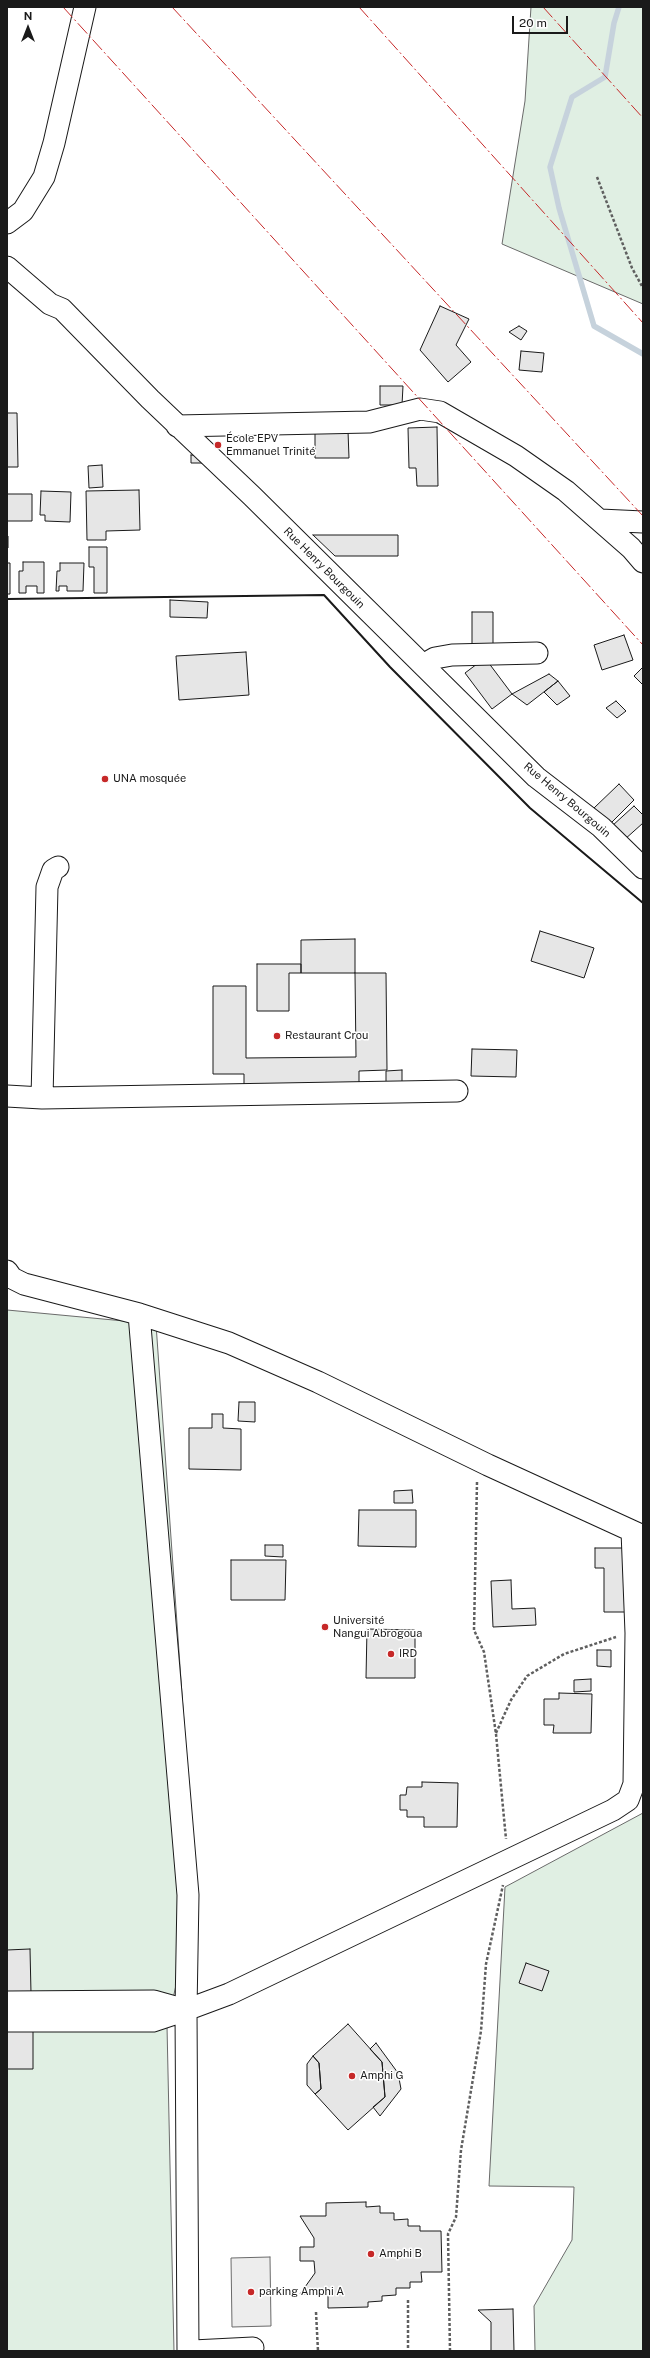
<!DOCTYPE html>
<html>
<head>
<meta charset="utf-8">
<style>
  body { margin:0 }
  #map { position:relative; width:650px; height:2358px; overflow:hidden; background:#fff; font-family:"Public Sans",sans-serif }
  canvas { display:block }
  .frame { position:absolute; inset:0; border:8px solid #1a1a1a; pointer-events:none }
  .north { position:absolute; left:8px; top:8px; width:40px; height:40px; -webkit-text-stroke:3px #fff; paint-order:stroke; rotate:0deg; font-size:11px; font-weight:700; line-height:16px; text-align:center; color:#1a1a1a }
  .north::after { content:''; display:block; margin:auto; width:14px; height:18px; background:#1a1a1a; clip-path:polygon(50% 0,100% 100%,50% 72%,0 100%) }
  .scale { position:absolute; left:512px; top:16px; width:56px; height:18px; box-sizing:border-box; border:2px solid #1a1a1a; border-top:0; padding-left:5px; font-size:12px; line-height:14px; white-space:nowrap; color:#1a1a1a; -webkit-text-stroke:3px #fff; paint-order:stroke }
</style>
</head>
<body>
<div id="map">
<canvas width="650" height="2358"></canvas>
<div class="frame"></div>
<div class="north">N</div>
<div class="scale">20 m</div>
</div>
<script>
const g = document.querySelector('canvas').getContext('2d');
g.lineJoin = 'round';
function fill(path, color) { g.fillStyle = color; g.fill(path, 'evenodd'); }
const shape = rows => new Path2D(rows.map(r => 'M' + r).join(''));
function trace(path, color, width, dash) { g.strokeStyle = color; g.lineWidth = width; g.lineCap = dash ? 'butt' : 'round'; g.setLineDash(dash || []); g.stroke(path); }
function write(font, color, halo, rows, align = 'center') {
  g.font = font + ' "Public Sans",sans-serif'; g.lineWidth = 3; g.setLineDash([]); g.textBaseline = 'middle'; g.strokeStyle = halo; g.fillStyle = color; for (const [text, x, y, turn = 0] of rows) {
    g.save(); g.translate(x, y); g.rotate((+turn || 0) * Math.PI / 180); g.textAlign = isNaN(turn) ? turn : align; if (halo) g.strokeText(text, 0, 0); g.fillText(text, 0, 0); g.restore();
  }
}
const green = shape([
  [531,7,643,7,643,304,502,244,525,101,531,7],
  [7,1310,156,1324,196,1894,167,2026,174,2351,7,2351,7,1310],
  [643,1813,643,2351,535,2351,534,2306,572,2240,574,2187,489,2186,505,1887,643,1813]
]);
fill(green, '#e0efe3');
trace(green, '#6a6a6a', 1);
const parking = shape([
  [270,2257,271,2326,232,2327,231,2258,270,2257]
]);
fill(parking, '#ededed');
trace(parking, '#6a6a6a', 1);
trace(shape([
  [619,7,614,23,605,77,572,97,550,167,559,208,594,326,643,354]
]), '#c6d2dc', 5.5);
const building = shape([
  [440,306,469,319,456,345,471,362,448,382,420,350,440,306],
  [519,326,527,331,521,340,509,332,519,326],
  [521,351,544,353,542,372,519,370,521,351],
  [380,386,403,386,402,405,380,405,380,386],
  [7,413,17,413,18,467,7,467,7,413],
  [437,427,438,486,417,486,416,468,409,468,408,428,437,427],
  [315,431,348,431,349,458,315,458,315,431],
  [191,455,205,456,205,463,191,463,191,455],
  [102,465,103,487,89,488,88,466,102,465],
  [139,490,140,530,106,531,106,540,87,540,86,491,139,490],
  [41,491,71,492,70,522,45,521,45,515,40,515,41,491],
  [7,494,32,494,32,521,7,521,7,494],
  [313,535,398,535,398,556,335,556,313,535],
  [7,536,8,536,8,548,7,548,7,536],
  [89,547,107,547,107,593,94,593,94,567,89,567,89,547],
  [23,562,44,562,44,593,37,593,37,586,26,586,26,593,19,593,19,571,23,571,23,562],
  [7,563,10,563,10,594,7,594,7,563],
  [60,563,84,563,83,591,67,591,67,586,59,586,59,591,56,591,57,571,60,571,60,563],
  [170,600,208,602,207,618,170,617,170,600],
  [472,612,493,612,493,648,472,648,472,612],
  [624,635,633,660,602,670,594,645,624,635],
  [246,652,249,695,179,700,176,656,246,652],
  [485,658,512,694,492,709,465,673,485,658],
  [643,667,643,685,634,676,643,667],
  [549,674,558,681,527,705,512,694,549,674],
  [558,681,570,696,557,705,544,692,558,681],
  [616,701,626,711,617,718,606,708,616,701],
  [619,784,634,800,610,824,594,808,619,784],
  [634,806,643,815,643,823,624,840,612,826,634,806],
  [540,931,594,948,584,978,531,961,540,931],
  [355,939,355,973,301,973,301,940,355,939],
  [257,964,301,964,301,973,289,973,289,1011,257,1011,257,964],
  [355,973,386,973,387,1070,359,1071,359,1086,244,1086,244,1074,213,1074,213,986,246,986,246,1058,356,1057,355,973],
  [472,1049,517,1050,516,1077,471,1076,472,1049],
  [402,1070,402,1082,386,1083,386,1071,402,1070],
  [239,1402,255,1402,255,1422,238,1421,239,1402],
  [212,1414,223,1414,223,1428,241,1429,241,1470,189,1469,189,1428,212,1428,212,1414],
  [412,1490,413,1503,394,1503,394,1491,412,1490],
  [359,1510,416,1510,416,1547,358,1546,359,1510],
  [265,1545,283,1545,283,1557,265,1556,265,1545],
  [595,1548,626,1548,625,1612,604,1612,604,1568,595,1568,595,1548],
  [231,1560,286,1560,285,1600,231,1600,231,1560],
  [511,1580,512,1609,535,1608,536,1625,493,1627,491,1581,511,1580],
  [367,1629,415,1630,415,1678,366,1678,367,1629],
  [597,1650,611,1650,611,1667,597,1666,597,1650],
  [591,1679,591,1691,574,1692,574,1680,591,1679],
  [559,1693,592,1694,591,1733,553,1733,554,1725,544,1725,544,1699,559,1699,559,1693],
  [422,1782,458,1783,457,1827,424,1827,424,1817,407,1817,407,1810,400,1810,400,1795,406,1795,407,1787,422,1787,422,1782],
  [30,1949,31,1993,7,1994,7,1950,30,1949],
  [526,1963,549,1971,542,1991,519,1983,526,1963],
  [33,2023,33,2069,7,2069,7,2024,33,2023],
  [348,2024,382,2062,385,2097,348,2130,315,2094,321,2089,319,2063,313,2056,348,2024],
  [376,2043,398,2073,401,2089,380,2116,373,2107,385,2097,382,2062,370,2049,376,2043],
  [313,2056,319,2063,321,2089,315,2094,307,2085,307,2064,313,2056],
  [366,2202,366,2207,380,2206,380,2213,394,2213,394,2220,408,2219,408,2226,420,2226,420,2231,441,2231,442,2272,421,2272,422,2282,410,2282,410,2288,396,2288,396,2295,382,2296,382,2301,368,2302,368,2307,328,2308,328,2294,300,2294,315,2273,314,2261,300,2261,300,2247,314,2247,314,2238,300,2216,326,2216,326,2203,366,2202],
  [513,2309,514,2351,491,2351,491,2322,478,2310,513,2309]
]);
fill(building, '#e6e6e6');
trace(building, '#1a1a1a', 1);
const minor = shape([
  [7,223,23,211,44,177,54,143,85,7],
  [7,267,50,304,62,309,150,399,252,496,536,777,601,827,643,868],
  [177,426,369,422,420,409,440,412,516,456,566,491,631,548,643,562],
  [600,520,643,522],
  [423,665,435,658,452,655,537,653],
  [7,1096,42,1098,457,1091],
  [42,1098,47,887,53,870,58,867],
  [7,1271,12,1278,24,1284,139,1314,229,1343,318,1382,488,1465,643,1536],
  [139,1314,188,1895,186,2010,188,2351],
  [7,2002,154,2001,186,2010],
  [7,2021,153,2021,186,2010,229,1994,613,1810,628,1800,634,1784,636,1633,632,1531],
  [193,2351,253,2348]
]);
trace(minor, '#1a1a1a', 23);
trace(shape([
  [597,177,632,268,643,288],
  [477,1482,474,1630,484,1652,496,1734,506,1839],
  [496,1733,511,1700,527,1676,564,1654,616,1637],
  [408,2300,408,2351],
  [316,2312,318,2351],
  [450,2351,448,2234,456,2217,461,2150,481,2031,486,1964,503,1885]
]), '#5f5f5f', 2.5, [3, 2]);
trace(minor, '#fff', 21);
trace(shape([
  [7,599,324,595,390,667,530,808,643,903]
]), '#1a1a1a', 2);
trace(shape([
  [63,7,643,645],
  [172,7,643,516],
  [359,7,643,323],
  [543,7,643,118]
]), '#c62828', 1, [14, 3, 2, 3]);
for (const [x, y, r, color] of [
  [218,445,4,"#c62828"],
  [105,779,4,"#c62828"],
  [277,1036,4,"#c62828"],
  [325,1627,4,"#c62828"],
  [391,1654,4,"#c62828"],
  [352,2076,4,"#c62828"],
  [371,2254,4,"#c62828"],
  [251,2292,4,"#c62828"]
]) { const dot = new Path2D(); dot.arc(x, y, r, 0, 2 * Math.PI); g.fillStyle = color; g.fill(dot); trace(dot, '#fff', 1.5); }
write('11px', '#1a1a1a', '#fff', [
  ["École EPV",226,439],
  ["Emmanuel Trinité",226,452],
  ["UNA mosquée",113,779],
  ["Restaurant Crou",285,1036],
  ["Université",333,1621],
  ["Nangui Abrogoua",333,1634],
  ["IRD",399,1654],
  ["Amphi G",360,2076],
  ["Amphi B",379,2254],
  ["parking Amphi A",259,2292]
], 'left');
write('11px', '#1a1a1a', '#fff', [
  ["Rue Henry Bourgouin",324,568,45],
  ["Rue Henry Bourgouin",567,800,40]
]);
</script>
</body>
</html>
